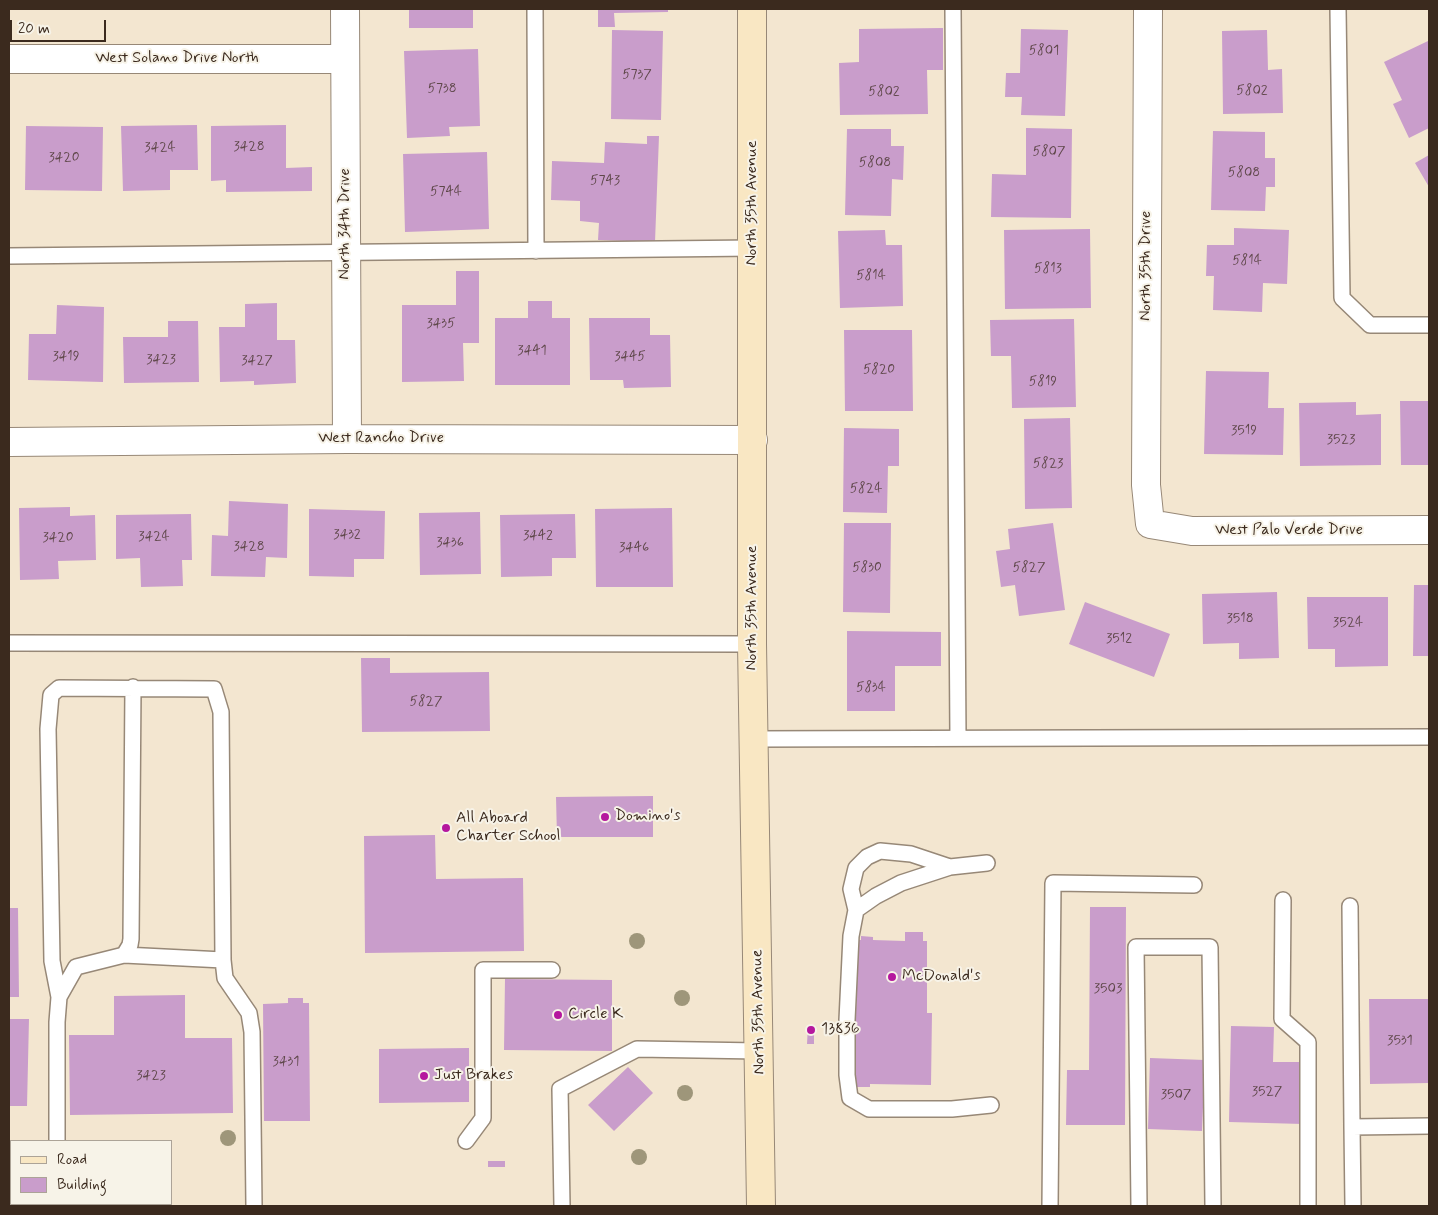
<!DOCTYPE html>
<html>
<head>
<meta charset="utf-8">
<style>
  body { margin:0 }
  #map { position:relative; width:1438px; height:1215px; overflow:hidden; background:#f3e6d0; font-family:Mynerve,sans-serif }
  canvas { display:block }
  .frame { position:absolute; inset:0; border:10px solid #3b2a1e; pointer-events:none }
  .legend { position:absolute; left:10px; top:1140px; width:162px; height:65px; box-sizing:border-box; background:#f7f3e8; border:1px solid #aca397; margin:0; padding:6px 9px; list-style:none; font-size:15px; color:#3b2a1e }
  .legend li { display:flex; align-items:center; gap:10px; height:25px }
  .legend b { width:25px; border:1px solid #aca397 }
  .scale { position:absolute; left:10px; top:20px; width:96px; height:22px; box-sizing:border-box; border:2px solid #3b2a1e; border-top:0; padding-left:6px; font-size:15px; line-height:18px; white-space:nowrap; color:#3b2a1e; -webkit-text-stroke:4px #f7f3e8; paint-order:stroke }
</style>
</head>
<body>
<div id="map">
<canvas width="1438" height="1215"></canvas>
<div class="frame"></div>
<ul class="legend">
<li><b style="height:6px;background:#f9e7c3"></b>Road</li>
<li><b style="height:14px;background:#c99dcb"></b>Building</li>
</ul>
<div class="scale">20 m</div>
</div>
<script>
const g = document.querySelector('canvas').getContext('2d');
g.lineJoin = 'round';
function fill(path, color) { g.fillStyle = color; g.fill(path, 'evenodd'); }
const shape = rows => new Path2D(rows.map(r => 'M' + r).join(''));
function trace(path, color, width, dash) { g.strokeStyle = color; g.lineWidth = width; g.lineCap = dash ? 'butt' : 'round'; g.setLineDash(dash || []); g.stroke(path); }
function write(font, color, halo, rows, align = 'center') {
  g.font = font + ' Mynerve,sans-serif'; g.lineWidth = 4; g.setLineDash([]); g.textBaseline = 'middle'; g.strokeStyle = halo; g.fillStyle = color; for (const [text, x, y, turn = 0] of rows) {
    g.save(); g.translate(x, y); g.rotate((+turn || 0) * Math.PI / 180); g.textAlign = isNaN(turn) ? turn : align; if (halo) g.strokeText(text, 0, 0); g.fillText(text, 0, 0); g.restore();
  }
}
fill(shape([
  [409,9,473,9,473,28,409,28],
  [598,9,668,9,668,12,614,13,615,27,598,27],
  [943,28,943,70,927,70,928,114,840,115,839,63,859,62,859,29],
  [1021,29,1068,30,1065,116,1021,115,1022,97,1005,97,1006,73,1020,73],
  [612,30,663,31,661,120,611,119],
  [1267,30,1268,70,1282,69,1283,113,1223,114,1222,31],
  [1428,41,1429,128,1409,138,1393,104,1402,100,1384,62],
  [478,49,480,126,449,127,450,136,407,138,404,51],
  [197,125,198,170,170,170,170,190,123,191,121,126],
  [286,125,286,168,312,167,312,191,226,192,226,180,211,181,211,126],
  [26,126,103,127,102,191,25,190],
  [1026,128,1072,129,1071,218,991,217,992,174,1026,175],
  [847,129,891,129,891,146,904,146,903,180,892,179,891,216,845,215],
  [1213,131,1265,132,1265,158,1275,158,1275,187,1266,187,1265,211,1211,210],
  [647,136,659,136,655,242,598,240,599,223,580,221,580,201,551,200,552,161,604,163,605,142,647,144],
  [487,152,489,229,405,232,403,154],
  [1429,155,1429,187,1415,163],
  [1234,228,1289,230,1287,284,1263,283,1262,312,1213,310,1214,276,1206,276,1207,245,1234,245],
  [1090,229,1091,308,1005,309,1004,230],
  [885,230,886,245,902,245,903,306,840,308,838,231],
  [456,271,479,271,479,343,463,343,464,381,402,382,402,305,456,305],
  [528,301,552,301,552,318,570,318,570,385,495,385,495,318,528,318],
  [277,303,277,340,295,340,296,383,254,385,254,381,220,382,219,327,245,327,245,304],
  [57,305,104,307,103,382,28,380,29,334,56,334],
  [589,318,650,318,650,335,670,335,671,387,624,388,623,380,590,380],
  [1074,319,1076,407,1012,408,1011,356,991,356,990,320],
  [168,321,198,321,199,382,124,383,123,337,168,337],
  [844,330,912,330,913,411,845,411],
  [1206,371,1269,372,1268,408,1284,408,1283,455,1204,454],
  [1400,401,1429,401,1429,465,1401,465],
  [1356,402,1356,415,1381,414,1381,465,1300,466,1299,403],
  [1070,418,1072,508,1025,509,1024,419],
  [844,428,899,429,899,466,888,466,887,513,843,512],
  [229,501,288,504,287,558,266,557,265,577,211,576,212,535,228,536],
  [70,507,70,516,95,515,96,560,58,561,59,579,20,580,19,508],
  [672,508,673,587,596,587,595,509],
  [309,509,385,511,384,559,354,559,354,577,309,576],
  [480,512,481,574,420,575,419,513],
  [191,514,192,560,182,560,183,586,141,587,140,558,116,559,116,515],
  [575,514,576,558,552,558,552,576,501,577,500,515],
  [844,523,891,523,890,613,843,612],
  [1053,523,1065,610,1019,616,1015,585,1001,587,996,551,1010,549,1008,529],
  [1414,585,1429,585,1429,656,1413,656],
  [1277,592,1279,658,1239,659,1239,643,1203,644,1202,594],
  [1307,597,1388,597,1388,666,1335,667,1335,649,1308,649],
  [1085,602,1170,634,1154,677,1069,644],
  [847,631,941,632,941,666,895,666,895,711,847,711],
  [361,658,390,658,390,673,489,672,490,731,362,732],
  [653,796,653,837,557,837,556,797],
  [435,835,436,879,523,878,524,951,365,953,364,836],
  [1090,907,1126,907,1125,1125,1066,1125,1067,1070,1089,1070],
  [9,908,18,908,19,997,9,997],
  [905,932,923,932,923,941,927,941,927,1013,932,1013,931,1085,870,1084,870,1087,855,1087,857,940,861,940,861,936,873,937,873,940,905,941],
  [505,979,612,980,612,1051,504,1050],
  [185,995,185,1038,232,1038,233,1113,70,1115,69,1035,114,1035,114,996],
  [288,998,303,998,303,1003,309,1003,310,1121,264,1121,263,1004,288,1003],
  [1369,999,1429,999,1429,1083,1370,1084],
  [9,1019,29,1019,27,1106,9,1106],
  [808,1026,814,1027,814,1044,807,1044],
  [1231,1026,1274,1027,1273,1062,1304,1062,1303,1124,1229,1122],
  [469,1048,469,1102,379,1103,379,1049],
  [1150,1058,1205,1060,1202,1131,1148,1129],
  [628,1067,653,1093,614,1131,588,1105],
  [488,1161,505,1161,505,1167,488,1167]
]), '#c99dcb');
const service = shape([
  [535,9,536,251],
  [953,9,958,738],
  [1338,9,1342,298,1370,325,1429,325],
  [9,256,754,248],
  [9,643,752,644],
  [754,739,1429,737],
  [987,863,950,867,901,883,876,896,856,910,851,936,847,1020,847,1075,850,1098,869,1109,952,1109,991,1105],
  [1283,900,1282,1019,1308,1042,1308,1206],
  [1350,906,1352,1127],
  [856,910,851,889,856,868,867,857,880,851,911,854,950,867],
  [124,955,130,945,131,939,133,687],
  [59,997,76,967,124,955,223,960],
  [57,1141,57,1022,59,997,52,961,48,729,51,695,59,688,214,689,221,712,223,960,225,978,249,1013,252,1032,254,1206],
  [466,1141,483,1118,483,970,552,970],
  [58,1204,58,1206],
  [562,1206,560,1089,637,1049,759,1051],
  [1050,1206,1053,883,1194,885],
  [1139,1206,1136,947,1210,947,1213,1206],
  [1353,1206,1352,1127,1429,1126]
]);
const minor = shape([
  [345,9,347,439],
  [1148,9,1146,485,1150,524,1192,531,1429,530],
  [9,59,345,59],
  [9,442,347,439,753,440]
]);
const secondary = shape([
  [752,9,752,644,761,1206]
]);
trace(service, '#978877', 18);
trace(minor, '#978877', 30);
trace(secondary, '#978877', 30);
trace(service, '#fff', 15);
trace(minor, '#fff', 28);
trace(secondary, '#f9e7c3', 28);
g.fillStyle = '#9e967a';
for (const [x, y] of [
  [637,941],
  [682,998],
  [685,1093],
  [228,1138],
  [639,1157]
]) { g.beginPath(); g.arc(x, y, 8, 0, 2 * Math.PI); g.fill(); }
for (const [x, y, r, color] of [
  [605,817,5,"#b5179e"],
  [446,828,5,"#b5179e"],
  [892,977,5,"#b5179e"],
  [558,1015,5,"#b5179e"],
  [811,1030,5,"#b5179e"],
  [424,1076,5,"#b5179e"]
]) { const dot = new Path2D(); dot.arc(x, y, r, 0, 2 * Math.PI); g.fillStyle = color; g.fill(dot); trace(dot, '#f7f3e8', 2); }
write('14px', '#5e4749', null, [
  ["5801",1044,51],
  ["5737",637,75],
  ["5738",442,89],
  ["5802",1252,91],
  ["5802",884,92],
  ["3428",249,147],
  ["3424",160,148],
  ["5807",1049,152],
  ["3420",64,158],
  ["5808",875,163],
  ["5808",1244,173],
  ["5743",605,181],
  ["5744",446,192],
  ["5814",1247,261],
  ["5813",1048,269],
  ["5814",871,276],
  ["3435",441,324],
  ["3441",532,351],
  ["3419",66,357],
  ["3445",630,357],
  ["3423",161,360],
  ["3427",257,361],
  ["5820",879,370],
  ["5819",1043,382],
  ["3519",1244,431],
  ["3523",1341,440],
  ["5823",1048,464],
  ["5824",866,489],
  ["3432",347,535],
  ["3442",538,536],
  ["3424",154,537],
  ["3420",58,538],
  ["3436",450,543],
  ["3428",249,547],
  ["3446",634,548],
  ["5830",867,568],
  ["5827",1029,568],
  ["3518",1240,619],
  ["3524",1348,623],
  ["3512",1119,639],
  ["5834",871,688],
  ["5827",426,702],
  ["3503",1108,989],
  ["3531",1400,1041],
  ["3431",286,1062],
  ["3423",151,1076],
  ["3527",1267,1092],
  ["3507",1176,1095]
]);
write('16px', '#3b2a1e', '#f7f3e8', [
  ["West Solano Drive North",177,59],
  ["North 35th Avenue",753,203,-90],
  ["North 34th Drive",346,224,-90],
  ["North 35th Drive",1147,266,-90],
  ["West Rancho Drive",381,439],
  ["West Palo Verde Drive",1289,531],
  ["North 35th Avenue",753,608,-90],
  ["North 35th Avenue",759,1012,-91]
]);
write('16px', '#3b2a1e', '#f7f3e8', [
  ["Domino's",615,817],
  ["All Aboard",456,819],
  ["Charter School",456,837],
  ["McDonald's",902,977],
  ["Circle K",568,1015],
  ["13836",821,1030],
  ["Just Brakes",434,1076]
], 'left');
</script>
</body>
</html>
